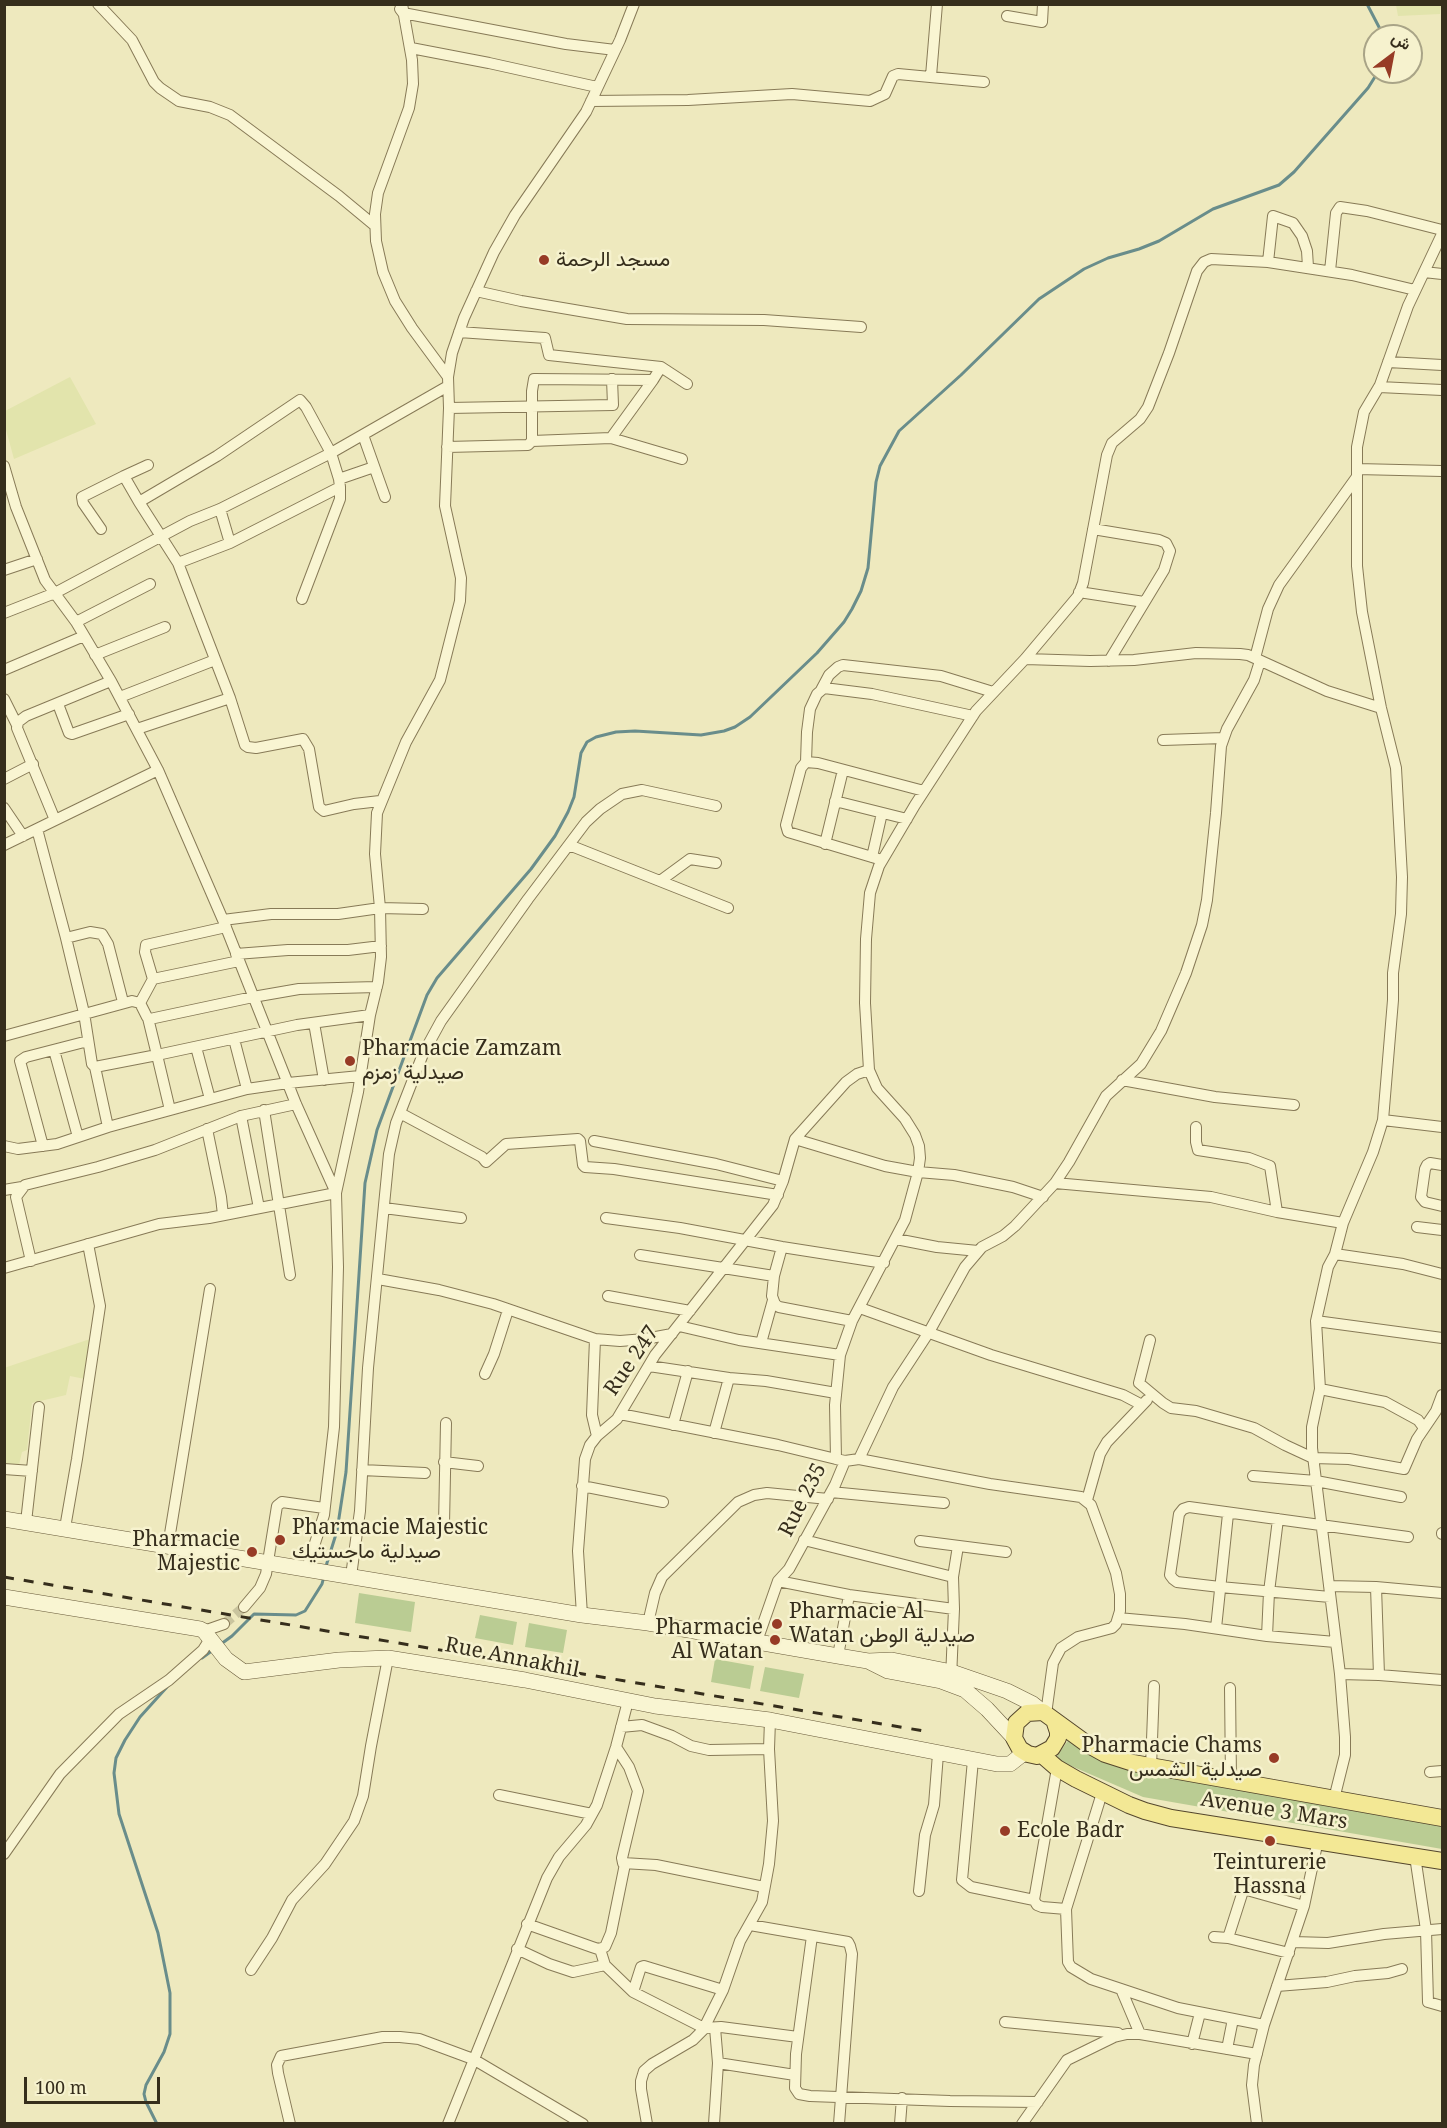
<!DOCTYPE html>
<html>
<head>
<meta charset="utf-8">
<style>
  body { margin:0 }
  #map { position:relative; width:1447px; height:2128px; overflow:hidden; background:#eee9be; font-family:"Noto Serif",Vazirmatn,serif }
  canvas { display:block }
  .frame { position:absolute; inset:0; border:6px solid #362e1c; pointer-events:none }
  .north { position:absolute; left:1363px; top:24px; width:60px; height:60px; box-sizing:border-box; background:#f6f2ce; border:2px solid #a9a487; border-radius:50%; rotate:32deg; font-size:16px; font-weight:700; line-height:24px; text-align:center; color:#362e1c }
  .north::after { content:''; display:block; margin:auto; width:21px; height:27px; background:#973b26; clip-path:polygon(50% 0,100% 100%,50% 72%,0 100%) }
  .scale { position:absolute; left:24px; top:2077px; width:136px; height:27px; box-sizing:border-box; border:3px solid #362e1c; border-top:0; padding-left:8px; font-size:18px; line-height:21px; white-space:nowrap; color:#362e1c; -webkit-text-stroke:4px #f6f2ce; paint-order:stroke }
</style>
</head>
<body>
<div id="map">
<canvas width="1447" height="2128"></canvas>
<div class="frame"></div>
<div class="north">ش</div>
<div class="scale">100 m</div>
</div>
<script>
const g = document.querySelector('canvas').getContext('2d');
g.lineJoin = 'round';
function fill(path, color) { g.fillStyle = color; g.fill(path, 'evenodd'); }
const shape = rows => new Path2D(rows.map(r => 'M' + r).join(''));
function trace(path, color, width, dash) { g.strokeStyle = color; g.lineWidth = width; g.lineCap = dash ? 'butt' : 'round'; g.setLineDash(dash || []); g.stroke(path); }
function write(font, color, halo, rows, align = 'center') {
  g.font = font + ' "Noto Serif",Vazirmatn,serif'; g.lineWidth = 5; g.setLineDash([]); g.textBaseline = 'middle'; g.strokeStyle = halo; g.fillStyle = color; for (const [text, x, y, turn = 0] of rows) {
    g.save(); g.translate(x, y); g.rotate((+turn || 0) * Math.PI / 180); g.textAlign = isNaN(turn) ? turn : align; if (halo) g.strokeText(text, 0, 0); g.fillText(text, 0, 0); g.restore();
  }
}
fill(shape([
  [1396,5,1441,5,1440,14,1398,16],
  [70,377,96,424,14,459,5,426,5,411],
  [93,1338,85,1379,70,1376,66,1395,32,1403,27,1450,22,1452,19,1465,5,1464,4,1368]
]), '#e2e4ac');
fill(shape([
  [359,1593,415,1602,411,1632,355,1623],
  [480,1615,517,1622,513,1645,475,1638],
  [529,1623,567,1630,563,1653,525,1647],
  [715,1659,754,1666,750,1689,711,1682],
  [765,1667,804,1674,799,1698,760,1691],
  [1069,1739,1100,1756,1442,1822,1442,1849,1143,1797,1055,1759]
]), '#bacc93');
trace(shape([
  [1367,4,1380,29,1381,36],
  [326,1566,337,1531,346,1472,365,1183,377,1130,427,995,437,978,531,869,555,836,568,812,574,797,581,753,587,742,596,737,616,732,635,731,701,735,724,731,735,727,750,717,817,653,844,622,852,609,861,591,868,568,876,482,880,466,899,431,961,375,1039,299,1084,269,1108,258,1139,249,1159,241,1213,209,1279,185,1294,172,1368,88,1378,72],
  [221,1644,232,1636,254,1614,296,1615,305,1611,322,1584,324,1576],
  [202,1658,213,1650],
  [157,2124,146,2102,144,2094,146,2085,164,2052,170,2034,170,1993,158,1933,119,1814,114,1773,116,1758,125,1740,140,1717,167,1687]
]), '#698d8b', 3);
trace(shape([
  [224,1624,244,1607]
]), '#c9c49e', 10, [10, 5]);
const street = shape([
  [98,4,132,40,154,82,160,88,179,101,210,107,230,115,339,196,374,225],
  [402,4,412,60,413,84,409,108,378,193,375,214,376,241,383,272,395,301,412,328,448,377],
  [400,9,403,13,566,44,615,50],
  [1007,16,1042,22,1043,4],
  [411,48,489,63,597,87],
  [931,76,937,4],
  [591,101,688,100,792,94,870,101,885,94,893,76,898,74,984,82],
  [1268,262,1273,216,1293,223,1302,236,1307,251,1308,267],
  [1330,271,1336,213,1340,207,1367,211,1442,230],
  [1424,272,1442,274],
  [476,291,521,301,627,319,764,320,861,327],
  [459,332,545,338,549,355,661,367,687,384],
  [1388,362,1442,365],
  [661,367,653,380,534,379,532,391,532,441,611,438,682,459],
  [1379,387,1442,390],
  [449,408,613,405,612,379],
  [363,435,385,497],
  [611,438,653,380],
  [447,447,528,445,532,441],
  [4,466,16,507,45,580,76,622,111,681,158,770,223,920,296,1104,336,1193,338,1267,334,1427,324,1515,307,1568],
  [1357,469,1442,471],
  [339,479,374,467],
  [139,502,124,476,148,465],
  [220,509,230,543],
  [101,529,83,503,82,497,124,476],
  [1093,529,1159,540,1166,543,1170,551,1164,570,1109,661],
  [178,563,230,543,340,487],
  [4,570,37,559],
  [1079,592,1144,602],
  [302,599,340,499,340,487,339,479,331,453,306,407,300,400,217,456,139,502,178,563,230,698,245,745,248,747,256,748,303,739,309,749,319,807,324,811,354,804,380,801],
  [4,613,55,593,190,521,220,509,331,453,448,386],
  [76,622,150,584],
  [95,655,165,627],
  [1255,658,1268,609,1279,585,1356,478],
  [1025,659,1090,661,1134,660,1196,653,1240,654,1248,655,1327,691,1381,708],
  [4,670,84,636],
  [821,690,829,675,838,667,843,665,941,676,993,692],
  [120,697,215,660],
  [4,699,17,725],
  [58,704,69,733,72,734,129,714],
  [137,729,230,698],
  [1163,740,1223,738],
  [806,762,807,732,810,709,817,694,824,688,872,694,973,716],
  [4,779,33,764],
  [835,801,907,819],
  [4,808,23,836],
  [55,820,17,728,18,722,26,716,111,681],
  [37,829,66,938,90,932,102,934,108,944,123,1002],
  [825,844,843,770],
  [4,845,158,770],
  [569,845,728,908],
  [872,857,882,813],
  [882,860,788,832,786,825,801,768,806,762,818,763,924,791],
  [660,881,690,859,716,863],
  [223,920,271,914,338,914,380,908,423,909],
  [66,938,84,1013,92,1064,95,1067,108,1127],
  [236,954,288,950,348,950,381,946],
  [153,979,239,961],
  [140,1003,153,979,145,952,146,945,226,927],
  [148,1018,157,1055,297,1025,370,1015],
  [314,1023,324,1080],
  [4,1036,132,1001,140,1003,147,1017,150,1019,253,997,299,989,377,987],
  [234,1039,247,1089],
  [196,1047,210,1099],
  [54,1050,78,1137],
  [95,1067,157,1055,170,1110],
  [1122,1080,1215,1097,1294,1105],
  [264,1110,290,1275],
  [400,1113,482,1157,486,1162,506,1144,578,1139,580,1141,583,1165,585,1167,614,1169,778,1195],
  [241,1116,259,1208],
  [1383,1120,1442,1127],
  [1196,1127,1196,1142,1198,1150,1249,1158,1270,1166,1277,1212],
  [207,1129,221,1197,223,1215],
  [795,1139,846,1082,857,1074,869,1070],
  [594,1141,716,1164,783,1181],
  [4,1146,18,1149,57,1144,108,1127,247,1089,288,1083,360,1076],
  [43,1146,20,1061,26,1057,88,1041],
  [1442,1165,1430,1163,1427,1165,1425,1169,1421,1197,1425,1202,1442,1206],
  [1055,1183,1211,1197,1277,1212,1343,1223],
  [4,1190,22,1187],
  [384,1208,461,1218],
  [606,1218,680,1228,782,1247,884,1263],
  [1417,1227,1442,1230],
  [896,1239,937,1247,978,1251],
  [782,1247,774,1276,772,1296,775,1304,779,1307,852,1321],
  [1335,1254,1403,1264,1442,1274],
  [640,1255,774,1276],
  [31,1261,16,1197,25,1185,98,1167,155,1150,241,1116,296,1104],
  [4,1268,159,1224,209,1218,336,1193,358,1092,370,1015,378,982,381,957,380,908,375,854,377,813,406,742,440,680,460,601,461,578,445,506,449,408,448,377,452,353,464,318,494,252,515,215,586,112,620,40,634,4],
  [378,1279,439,1290,493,1304,595,1339,620,1341,645,1339,672,1334],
  [608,1296,690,1311],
  [860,1308,991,1355,1123,1395,1142,1405],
  [1316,1321,1442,1338],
  [679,1326,739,1340,840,1355],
  [595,1339,592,1415,597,1436],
  [1150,1340,1139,1383,1163,1403,1171,1408,1196,1411,1254,1428,1285,1445,1313,1458,1349,1459,1404,1469,1417,1439,1436,1411,1442,1395],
  [761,1343,773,1300],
  [649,1366,729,1378,714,1433],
  [485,1374,494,1354,508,1310],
  [729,1378,766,1381,836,1393],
  [1320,1389,1385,1402,1418,1420,1424,1428],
  [620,1414,778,1445,836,1459],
  [673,1425,688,1371],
  [859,1459,990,1484,1081,1497,1091,1505,1116,1573,1120,1594,1120,1611,1116,1624,1112,1628,1078,1637,1061,1648,1053,1663,1046,1714],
  [845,1461,836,1459,835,1405,840,1355,852,1321,905,1220,918,1172,920,1158,919,1146,915,1135,905,1119,877,1088,869,1070,865,1003,866,939,870,893,879,866,915,805,976,711,1025,659,1078,596,1083,583,1107,455,1112,443,1140,419,1148,407,1169,353,1197,271,1204,262,1211,259,1268,262,1352,275,1415,290],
  [444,1462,478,1466],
  [4,1469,32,1471],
  [362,1470,425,1473],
  [1253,1476,1316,1481,1401,1497],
  [582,1486,663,1502],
  [831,1492,944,1503],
  [1087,1500,1100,1454,1107,1442,1147,1400],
  [26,1522,39,1407],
  [444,1525,446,1423],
  [65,1528,77,1459,100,1306,88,1244],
  [1442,1533,1442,1534],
  [804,1540,953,1577],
  [920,1541,1006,1552],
  [168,1546,210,1289],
  [351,1576,360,1511,368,1368,389,1154,396,1123,423,1054,441,1021,528,899,586,822,600,809,622,794,642,790,716,806],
  [778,1581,849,1595,954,1609],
  [1329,1586,1376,1587,1442,1593],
  [1376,1587,1379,1675],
  [1330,1597,1220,1587,1177,1582,1173,1579,1170,1575,1179,1514,1183,1509,1189,1507,1408,1537],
  [244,1607,260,1588,266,1574,277,1506,282,1502,324,1508],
  [582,1615,578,1551,585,1459,590,1445,597,1436,617,1419,655,1355,773,1205,783,1181,795,1139,885,1166,918,1172,954,1175,1013,1187,1043,1197],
  [1118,1618,1185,1624,1267,1636,1335,1642],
  [648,1623,655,1593,662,1577,738,1502,754,1495,767,1493,828,1499],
  [1216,1628,1228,1514],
  [204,1631,224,1624],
  [1267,1636,1269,1592,1278,1519],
  [757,1641,778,1581,789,1569,835,1485,845,1461,859,1459,893,1387,929,1332,965,1267,982,1247,1003,1236,1015,1226,1055,1183,1069,1162,1106,1096,1141,1064,1161,1031,1186,973,1202,925,1207,900,1216,813,1221,746,1227,729,1254,680,1260,661],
  [838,1656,849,1595],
  [1340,1674,1379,1675,1442,1680],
  [951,1678,954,1609,953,1577,958,1546],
  [1230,1688,1231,1780],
  [621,1727,642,1725,672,1736,691,1746,709,1750,769,1749],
  [616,1747,629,1767,638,1791,622,1858,623,1863,656,1865,764,1887],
  [973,1760,962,1880,971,1887,1034,1900],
  [1151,1767,1154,1686],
  [1057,1768,1034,1900,1037,1905,1042,1907,1066,1909],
  [1430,1772,1442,1771],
  [1102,1793,1066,1909,1068,1962,1071,1967,1091,1979,1178,2008,1264,2025],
  [499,1795,592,1814],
  [1334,1799,1345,1755,1345,1737,1340,1674,1312,1448,1312,1427,1320,1389,1316,1321,1328,1267,1335,1254,1343,1223,1373,1152,1383,1120,1393,1000,1393,973,1401,914,1402,877,1396,768,1381,708,1362,612,1357,566,1357,447,1364,412,1380,385,1408,306,1442,234],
  [4,1854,60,1774,119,1714,169,1680,203,1650,210,1639],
  [1415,1856,1426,1930,1428,2002,1442,2006],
  [919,1891,925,1835,934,1805,938,1754],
  [527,1924,592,1947,598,1949,605,1947,611,1933,625,1864],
  [750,1925,848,1942,850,1946,852,1954,839,2124],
  [812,1936,796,2054,795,2088,799,2094,810,2096,950,2101,1038,2102],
  [1214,1937,1228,1938,1289,1953],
  [1228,1938,1243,1891,1247,1890,1304,1906],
  [1293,1942,1328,1943,1384,1934,1442,1929],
  [517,1949,549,1964,573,1972,605,1965],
  [600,1949,605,1965,633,1992,704,2028,721,2027,798,2037],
  [251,1970,272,1938,292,1900,325,1864,354,1821,363,1796,371,1746,388,1658],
  [1277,1986,1327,1982,1355,1976,1388,1973,1402,1969],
  [1121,1989,1140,2034],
  [633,1992,641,1967,644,1966,723,1990],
  [1005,2022,1118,2033],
  [1192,2044,1200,2013],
  [1227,2049,1233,2019],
  [718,2063,795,2075],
  [290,2124,278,2073,277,2065,281,2056,383,2037,400,2037,419,2039,473,2059,583,2124],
  [448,2124,547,1878,559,1857,586,1825,597,1805,616,1747,628,1701],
  [647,2124,641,2089,641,2081,644,2071,652,2064,693,2040,703,2030,723,1990,740,1941,762,1902,769,1864,773,1821,769,1749,770,1720],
  [714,2124,718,2063,715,2028],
  [900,2124,902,2098],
  [1022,2124,1067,2060,1114,2037,1127,2034,1140,2034,1257,2054],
  [1257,2124,1252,2085,1254,2065,1264,2025,1304,1906,1318,1840]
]);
const secondary = shape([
  [4,1519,582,1615,648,1623,838,1656,868,1661,892,1660,952,1672,1007,1691,1033,1704,1043,1712],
  [4,1597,200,1629,204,1631,226,1659,244,1672,339,1660,388,1658,525,1680,655,1706,770,1720,997,1764,1010,1764,1024,1753],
  [870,1662,888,1671,941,1681,965,1690,987,1709,1014,1738]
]);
const primary = shape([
  [1054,1720,1058,1732,1058,1738,1052,1748,1037,1756,1028,1754,1020,1749,1014,1738,1016,1723,1027,1713,1043,1712,1087,1744,1105,1754,1133,1763,1442,1818],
  [1042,1755,1057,1768,1076,1779,1129,1805,1145,1811,1171,1818,1442,1861]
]);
trace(street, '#877a57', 12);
trace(secondary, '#685a3a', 16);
trace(primary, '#54462c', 18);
trace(street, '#f9f5d2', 10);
trace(secondary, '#f9f5d2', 15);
trace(primary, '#f3e895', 16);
trace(shape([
  [4,1577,930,1732]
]), '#362e1c', 3, [10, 10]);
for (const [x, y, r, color] of [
  [544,260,6,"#973b26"],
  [350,1061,6,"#973b26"],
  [280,1540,6,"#973b26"],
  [252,1552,6,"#973b26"],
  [777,1624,6,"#973b26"],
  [775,1640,6,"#973b26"],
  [1274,1758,6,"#973b26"],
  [1005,1831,6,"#973b26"],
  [1270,1841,6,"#973b26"]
]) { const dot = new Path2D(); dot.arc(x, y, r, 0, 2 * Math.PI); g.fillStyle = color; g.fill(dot); trace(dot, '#f6f2ce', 2); }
write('21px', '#362e1c', '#f6f2ce', [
  ["مسجد الرحمة",556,260],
  ["Pharmacie Zamzam",362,1049],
  ["صيدلية زمزم",362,1073],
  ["Pharmacie Majestic",292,1528],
  ["صيدلية ماجستيك",292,1552],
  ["Pharmacie",240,1540,"right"],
  ["Majestic",240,1564,"right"],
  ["Pharmacie Al",789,1612],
  ["Watan صيدلية الوطن",789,1636],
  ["Pharmacie",763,1628,"right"],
  ["Al Watan",763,1652,"right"],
  ["Pharmacie Chams",1262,1746,"right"],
  ["صيدلية الشمس",1262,1770,"right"],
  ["Ecole Badr",1017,1831],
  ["Teinturerie",1270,1863,"center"],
  ["Hassna",1270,1887,"center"]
], 'left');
write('21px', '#362e1c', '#f6f2ce', [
  ["Rue 247",632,1361,-56],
  ["Rue 235",803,1500,-63],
  ["Rue Annakhil",512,1658,11],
  ["Avenue 3 Mars",1274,1811,9]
]);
</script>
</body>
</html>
